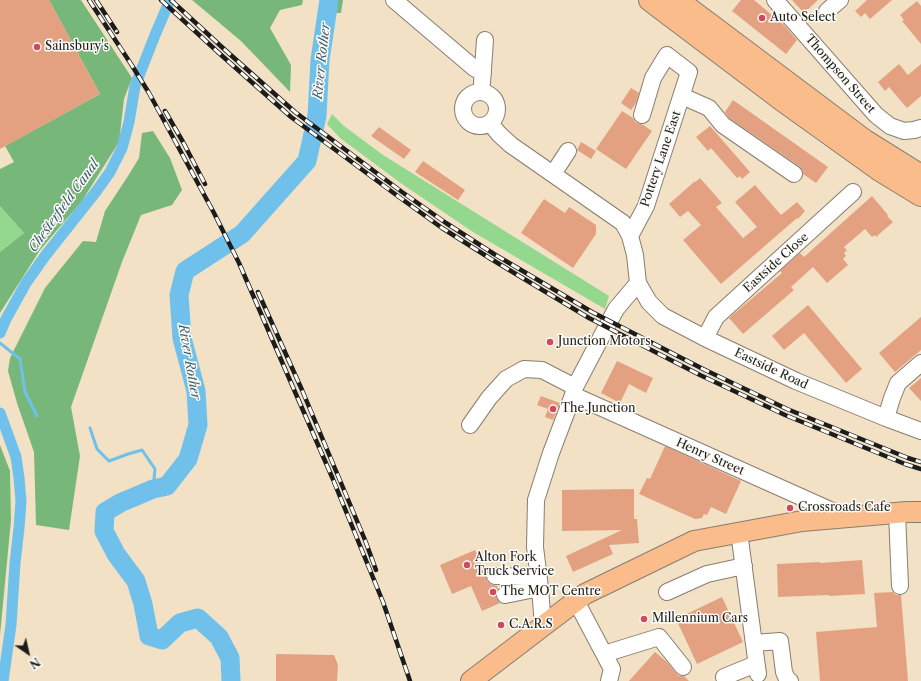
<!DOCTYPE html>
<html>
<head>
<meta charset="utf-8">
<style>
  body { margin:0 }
  #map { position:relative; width:921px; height:681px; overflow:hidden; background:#f2e1c4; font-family:"Libre Caslon Text",serif }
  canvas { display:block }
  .north { position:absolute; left:8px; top:633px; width:40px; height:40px; -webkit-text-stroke:3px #fdfcf7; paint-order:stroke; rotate:146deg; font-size:11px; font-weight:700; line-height:16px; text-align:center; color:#1c1c1c }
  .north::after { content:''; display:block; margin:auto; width:14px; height:18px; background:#1c1c1c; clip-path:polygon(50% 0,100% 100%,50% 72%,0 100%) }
</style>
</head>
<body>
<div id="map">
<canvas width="921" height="681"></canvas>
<div class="north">N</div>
</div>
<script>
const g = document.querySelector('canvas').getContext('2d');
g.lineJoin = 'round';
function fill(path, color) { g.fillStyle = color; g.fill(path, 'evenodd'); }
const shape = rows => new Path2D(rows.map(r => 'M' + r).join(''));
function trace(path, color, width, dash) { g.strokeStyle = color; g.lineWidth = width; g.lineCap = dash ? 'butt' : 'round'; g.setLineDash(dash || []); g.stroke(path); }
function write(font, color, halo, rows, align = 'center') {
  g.font = font + ' "Libre Caslon Text",serif'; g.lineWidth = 3; g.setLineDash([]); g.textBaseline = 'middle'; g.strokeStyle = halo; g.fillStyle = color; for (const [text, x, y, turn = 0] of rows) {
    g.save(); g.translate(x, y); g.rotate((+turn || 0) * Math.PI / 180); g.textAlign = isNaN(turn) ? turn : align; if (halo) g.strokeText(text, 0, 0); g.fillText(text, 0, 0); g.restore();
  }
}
fill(shape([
  [332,114,344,126,383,155,609,296,605,309,473,232,402,184,340,138,327,124],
  [0,206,24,233,0,252]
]), '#94d78f');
fill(shape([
  [49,0,81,0,132,78,124,99,119,142,82,201,40,250,0,313,0,252,24,233,0,206,0,169,14,162,5,146,100,94],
  [192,0,303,0,302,5,280,10,270,28,291,65,290,92,241,41],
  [321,0,343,0,341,13,322,13],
  [153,131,170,158,182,190,172,205,141,215,122,262,71,407,80,456,69,530,36,525,34,452,17,403,8,371,10,358,45,288,83,241,96,242,105,211,128,176,139,158,142,133],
  [0,445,10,471,11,520,0,635]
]), '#77b87a');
trace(shape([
  [0,343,20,359,25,392,37,416],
  [90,428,97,449,109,461,128,454,142,450,155,469,153,489]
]), '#6fc1eb', 3);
trace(shape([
  [0,333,6,319,26,283,45,256,95,193,110,172,122,148,129,122,135,86,155,35,170,0],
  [0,413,16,457,19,478,21,501,19,528,15,563,11,625,3,681]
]), '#6fc1eb', 11);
trace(shape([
  [231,681,230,658,219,637,198,618,180,623,162,640,149,636,143,604,136,581,116,554,104,531,105,512,120,503,153,489,167,486,188,459,198,425,196,391,182,338,179,295,185,271,242,234,307,161,317,116,320,60,329,0]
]), '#6fc1eb', 19);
fill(shape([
  [0,0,49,0,100,94,0,149],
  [741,0,754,0,784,25,797,40,786,54,732,11],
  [792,0,818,0,804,13],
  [867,0,892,0,870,19,865,13,861,17,855,11],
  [917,1,921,6,921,44,902,21,904,20,900,15],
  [899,64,908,75,921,64,921,96,907,108,889,87,885,91,878,82],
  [631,88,639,93,636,103,631,110,621,103],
  [733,100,828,167,816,183,803,174,802,170,799,166,729,118,725,112],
  [622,111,633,118,635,122,639,124,642,124,652,131,626,169,596,149],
  [710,126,750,172,742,179,740,176,737,178,711,148,708,151,696,137],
  [379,127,411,150,404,159,371,136],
  [581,142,596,151,591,159,577,150],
  [423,161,465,190,458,200,415,172],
  [700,178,722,203,716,207,743,238,757,227,735,202,755,185,781,215,797,202,805,211,798,219,797,218,721,284,683,240,701,225,688,211,680,217,669,204,694,182,695,182],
  [872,196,888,215,887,216,893,222,876,237,875,235,872,237,865,229,844,247,847,250,844,253,846,256,843,259,848,265,827,283,813,267,791,287,794,290,743,334,729,318,782,273,780,271,800,253,804,257],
  [544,199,565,213,569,207,596,225,596,234,573,268,521,233],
  [808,305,862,369,846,383,804,333,784,350,772,336],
  [921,317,921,350,895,372,879,353],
  [617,361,653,378,646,393,629,384,620,403,601,393],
  [921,378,921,401,909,388],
  [541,396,560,403,553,420,545,417,548,409,537,405],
  [665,446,741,481,726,514,711,507,707,515,704,514,702,518,695,519,639,494,647,478,650,479],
  [634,489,634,519,637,519,639,543,609,545,613,554,573,572,566,556,622,530,562,531,562,490],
  [475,550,486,574,487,581,490,584,497,586,498,589,496,592,496,597,498,601,500,603,482,611,471,586,452,594,440,565],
  [862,560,865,594,829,596,829,595,778,597,777,564,820,562,820,563],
  [893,592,896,595,901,595,908,681,820,681,816,632,877,627,874,593],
  [722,597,743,642,697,664,676,619],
  [655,652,667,662,676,673,679,676,684,676,689,681,629,681],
  [276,654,334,655,338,665,337,681,276,681]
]), '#e3a182');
const minor = shape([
  [394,0,474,68,483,73],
  [775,0,876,115,890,126,904,131,914,130,921,128],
  [827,11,840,0],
  [482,83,485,40],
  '463 109a17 17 0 1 1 34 0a17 17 0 1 1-34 0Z',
  [682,96,709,108,723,125,794,174],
  [642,115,653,78,667,55,689,72,646,206,630,236,635,255,638,283,649,302,663,316,705,338,796,381,886,418,921,431],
  [490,123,499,134,511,145,623,223,630,236],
  [553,174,568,151],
  [705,338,716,317,853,192],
  [573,395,848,518],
  [886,418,892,398,898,383,921,363],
  [470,425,489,398,506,379,524,369,542,370,575,387],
  [897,513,900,586],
  [739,532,758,674],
  [495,576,538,577],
  [667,592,707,574,744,566],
  [505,595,540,588],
  [576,601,612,669,609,681],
  [543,626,540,588,535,547,536,500,551,453,573,395,575,387,616,309,638,283],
  [754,643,780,641,784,672,787,679,790,681],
  [604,654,659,637,683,667],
  [724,677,756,664]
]);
const major = shape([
  [471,681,585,594,694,541,802,521,907,512,921,512]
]);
const highway = shape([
  [650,0,781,99,880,170,921,195],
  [677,0,865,141,921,176]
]);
trace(minor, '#877e70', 18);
trace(major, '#877e70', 22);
trace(highway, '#877e70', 24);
trace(minor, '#fff', 16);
trace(major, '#f9bc8a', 20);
trace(highway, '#f9bc8a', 22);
const rail = shape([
  [89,0,131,64,149,93,214,213,239,263,332,477,383,602,410,681],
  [96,0,117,32],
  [161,0,220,54,291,117,399,197,442,228,491,259,589,318,700,375,785,415,905,464,921,469],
  [171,0,224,49,295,112,402,192,446,223,494,254,592,312,703,369,787,409,908,458,921,462],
  [165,111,183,142,205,184],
  [258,292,302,390,365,540,376,570]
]);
trace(rail, '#1c1c1c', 4.5);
trace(rail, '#fdfcf7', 3, [9]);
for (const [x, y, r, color] of [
  [762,18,4,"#d1495b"],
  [37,47,4,"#d1495b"],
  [550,342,4,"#d1495b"],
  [553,409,4,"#d1495b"],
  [790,508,4,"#d1495b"],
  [467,565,4,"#d1495b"],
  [493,592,4,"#d1495b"],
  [644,619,4,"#d1495b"],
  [501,625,4,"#d1495b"]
]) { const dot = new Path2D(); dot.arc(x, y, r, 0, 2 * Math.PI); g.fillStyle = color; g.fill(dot); trace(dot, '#fdfcf7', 1.5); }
write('12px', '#1c1c1c', '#fdfcf7', [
  ["Auto Select",770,18],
  ["Sainsbury's",45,47],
  ["Junction Motors",558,342],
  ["The Junction",561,409],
  ["Crossroads Cafe",798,508],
  ["Alton Fork",475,558],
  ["Truck Service",475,572],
  ["The MOT Centre",501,592],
  ["Millennium Cars",652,619],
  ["C.A.R.S",509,625]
], 'left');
write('12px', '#1c1c1c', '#fdfcf7', [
  ["Thompson Street",840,74,49],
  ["Pottery Lane East",661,159,-71],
  ["Eastside Close",776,263,-42],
  ["Eastside Road",771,369,25],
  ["Henry Street",710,457,24]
]);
write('italic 13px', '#3d5e6f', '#fdfcf7', [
  ["River Rother",322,61,-84],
  ["Chesterfield Canal",64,206,-54],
  ["River Rother",189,362,80]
]);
</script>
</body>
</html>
